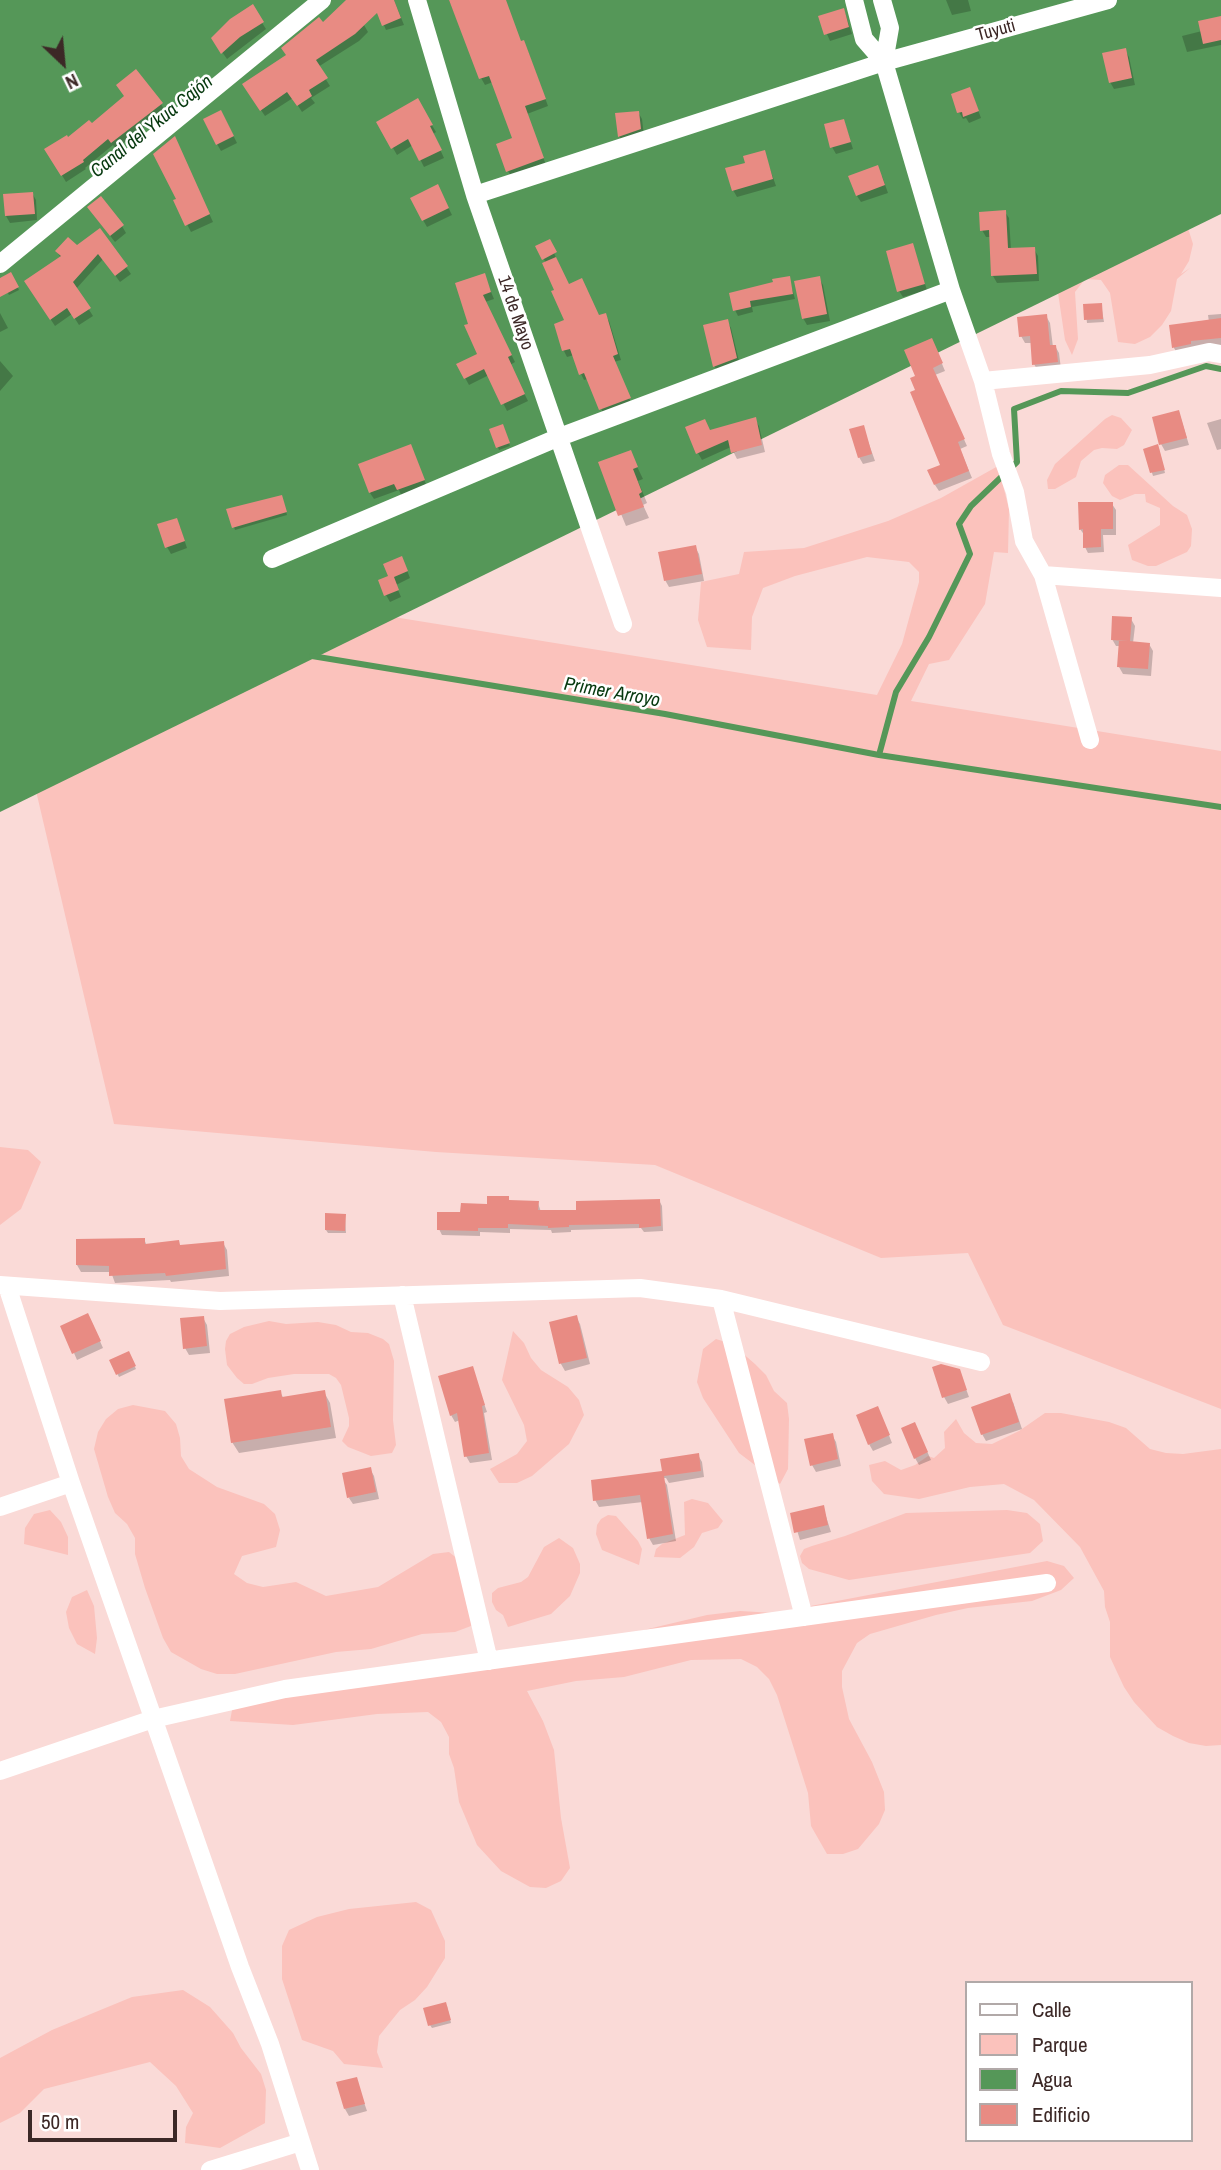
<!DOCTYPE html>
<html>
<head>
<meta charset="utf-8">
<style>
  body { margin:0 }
  #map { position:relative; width:1221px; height:2170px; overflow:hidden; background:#fadad7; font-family:"Archivo Narrow",sans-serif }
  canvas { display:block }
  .legend { position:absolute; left:965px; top:1981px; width:228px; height:161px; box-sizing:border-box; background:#fff; border:2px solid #b1a9a8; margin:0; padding:9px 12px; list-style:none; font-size:21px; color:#3c2826 }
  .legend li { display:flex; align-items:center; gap:14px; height:35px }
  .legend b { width:35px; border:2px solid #b1a9a8 }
  .north { position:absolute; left:28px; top:28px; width:70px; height:70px; -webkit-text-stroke:5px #fff; paint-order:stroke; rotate:154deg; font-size:19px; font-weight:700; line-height:28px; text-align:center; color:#3c2826 }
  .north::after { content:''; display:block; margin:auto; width:24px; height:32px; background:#3c2826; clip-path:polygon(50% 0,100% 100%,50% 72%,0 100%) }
  .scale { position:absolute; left:28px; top:2110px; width:149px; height:32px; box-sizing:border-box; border:4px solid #3c2826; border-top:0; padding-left:9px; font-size:21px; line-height:24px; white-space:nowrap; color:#3c2826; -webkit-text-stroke:5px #fff; paint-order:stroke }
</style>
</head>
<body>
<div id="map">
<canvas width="1221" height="2170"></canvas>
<ul class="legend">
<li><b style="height:9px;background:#fff"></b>Calle</li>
<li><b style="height:19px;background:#fbc2bc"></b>Parque</li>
<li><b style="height:19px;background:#559758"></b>Agua</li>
<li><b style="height:19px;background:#e88b83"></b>Edificio</li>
</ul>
<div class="north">N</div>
<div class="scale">50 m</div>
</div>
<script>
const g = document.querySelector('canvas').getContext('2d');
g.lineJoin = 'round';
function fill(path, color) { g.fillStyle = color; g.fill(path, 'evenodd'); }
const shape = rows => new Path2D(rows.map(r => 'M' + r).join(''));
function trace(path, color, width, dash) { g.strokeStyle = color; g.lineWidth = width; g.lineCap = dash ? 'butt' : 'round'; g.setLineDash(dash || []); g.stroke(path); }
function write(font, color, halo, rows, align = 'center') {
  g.font = font + ' "Archivo Narrow",sans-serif'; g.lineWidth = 5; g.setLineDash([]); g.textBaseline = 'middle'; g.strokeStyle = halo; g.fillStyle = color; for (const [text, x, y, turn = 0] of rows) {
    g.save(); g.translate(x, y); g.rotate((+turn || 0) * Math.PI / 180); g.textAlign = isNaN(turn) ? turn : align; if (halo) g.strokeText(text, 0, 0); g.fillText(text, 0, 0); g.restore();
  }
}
fill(shape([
  [1188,228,1193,244,1189,261,1181,274,1190,268,1177,279,1171,311,1162,325,1150,337,1135,344,1118,342,1110,293,1101,280,1085,279,1075,292,1078,339,1072,355,1065,340,1053,259],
  [1112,415,1121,418,1132,430,1124,445,1117,449,1102,448,1094,450,1081,461,1076,477,1055,489,1048,489,1047,480,1055,464,1105,419],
  [1119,465,1128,465,1173,506,1187,515,1192,529,1191,546,1187,552,1156,566,1148,566,1132,560,1128,545,1160,525,1160,508,1146,502,1145,494,1135,494,1120,500,1112,496,1103,483,1105,475],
  [998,466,1009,509,1008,553,994,552,985,604,949,660,929,664,911,701,1221,751,1221,1409,1003,1325,968,1253,881,1258,655,1165,436,1152,114,1124,0,637,0,571,338,608,877,695,902,644,919,582,919,572,909,562,867,557,795,576,763,588,752,617,751,650,707,647,698,620,701,582,739,574,744,552,804,548,888,521,941,498],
  [0,1147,28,1150,41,1162,21,1209,0,1225],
  [269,1321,286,1324,318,1322,336,1325,351,1332,368,1333,383,1339,389,1344,394,1361,393,1420,396,1445,392,1453,371,1456,348,1447,342,1441,349,1426,349,1418,341,1385,336,1378,329,1374,294,1374,268,1378,252,1384,244,1384,237,1378,227,1365,225,1349,226,1341,230,1334,244,1327],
  [513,1331,524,1343,531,1358,541,1370,568,1387,579,1400,584,1415,569,1444,532,1476,517,1483,499,1483,490,1469,517,1454,527,1441,524,1425,502,1380],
  [716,1339,732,1344,755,1364,766,1375,774,1391,787,1403,789,1419,788,1469,780,1484,739,1453,703,1398,697,1382,703,1349],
  [133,1405,165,1411,176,1424,180,1438,181,1456,189,1469,217,1487,264,1504,275,1514,280,1530,276,1547,242,1556,234,1574,247,1583,263,1587,296,1582,326,1596,378,1587,433,1554,449,1552,463,1563,480,1593,471,1626,455,1632,422,1634,371,1649,336,1652,235,1674,217,1674,201,1669,171,1652,163,1638,145,1588,135,1554,135,1538,127,1524,115,1513,108,1497,94,1449,98,1432,106,1419,118,1409],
  [1045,1413,1061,1413,1109,1422,1126,1428,1150,1449,1166,1453,1183,1454,1221,1449,1221,1745,1206,1746,1189,1743,1173,1736,1157,1727,1134,1702,1124,1687,1110,1657,1110,1622,1105,1607,1104,1591,1080,1547,1034,1500,1004,1484,970,1487,919,1499,884,1494,872,1481,869,1465,885,1461,901,1470,915,1465,928,1456,934,1458,945,1448,944,1432,956,1419,964,1433,976,1443,992,1444,1019,1431],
  [692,1499,708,1503,723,1521,718,1528,702,1533,694,1547,680,1558,654,1557,656,1549,662,1544,685,1535,684,1502],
  [50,1510,61,1522,68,1537,68,1555,24,1544,25,1528,34,1514],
  [1007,1510,1027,1513,1040,1524,1043,1541,1030,1553,849,1580,809,1569,802,1563,800,1556,804,1549,812,1546,845,1536,906,1513],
  [608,1515,616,1516,638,1541,642,1549,639,1565,602,1550,596,1534,597,1525,601,1519],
  [559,1538,573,1548,580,1564,580,1573,570,1596,551,1614,508,1627,503,1615,496,1610,492,1602,492,1593,498,1588,521,1582,528,1577,544,1547],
  [1047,1561,1064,1566,1074,1578,1061,1590,1032,1601,968,1608,936,1615,870,1634,857,1643,842,1671,842,1687,849,1719,872,1762,884,1792,885,1810,879,1824,858,1849,843,1854,827,1854,811,1826,808,1793,777,1695,769,1679,757,1667,741,1659,691,1660,624,1677,576,1681,527,1691,543,1721,554,1750,561,1818,570,1868,561,1881,546,1888,530,1887,501,1871,477,1845,459,1802,454,1768,449,1754,449,1737,441,1722,428,1712,377,1714,293,1725,230,1721,233,1705,439,1666,488,1651,541,1649,589,1643,707,1615,740,1611,774,1613],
  [87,1590,94,1606,97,1638,95,1654,77,1644,69,1628,66,1612,72,1597],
  [416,1902,431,1910,445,1941,445,1958,427,1987,415,2000,400,2010,379,2036,377,2052,383,2068,344,2064,333,2051,302,2040,282,1979,282,1946,289,1930,317,1917,349,1909],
  [183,1990,210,2007,233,2033,241,2048,261,2074,266,2090,265,2123,220,2148,185,2143,186,2127,193,2113,176,2086,150,2062,44,2089,20,2113,0,2123,0,2058,52,2030,132,1997]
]), '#fbc2bc');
fill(shape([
  [0,0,1221,0,1221,214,0,812]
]), '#559758');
fill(shape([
  [373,0,394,0,404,25,386,30],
  [449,0,472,0,527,49,548,106,527,114,546,165,512,178,508,171,514,139,493,82,485,85,481,78],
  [946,0,968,0,971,11,952,15],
  [252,7,266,29,227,59,217,45],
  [844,10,852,34,830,41,820,18],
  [1221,22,1221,45,1187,52,1182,36,1202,31],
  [322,24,364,25,368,32,359,41,318,67,330,86,311,98,315,103,302,112,293,98,265,116,248,91],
  [1125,50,1129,57,1135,85,1114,89,1110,82],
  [973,96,981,118,969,123,966,118,963,119,959,112],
  [417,100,436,132,433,134,444,158,424,167,413,145,397,155,378,122],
  [161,104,165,111,116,149,113,145,85,168,86,169,66,182,47,150],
  [638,112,642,119,644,136,623,143,619,136],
  [225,119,237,143,221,151,217,144],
  [844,121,853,149,836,154,832,147],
  [178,145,213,222,191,232,175,201,178,200],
  [764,152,776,186,737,197,733,190,747,164],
  [882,176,888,193,861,202,857,196],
  [32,193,36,200,37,220,10,223,6,216],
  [441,193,452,215,427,227,423,220],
  [1005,212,1009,218,1011,250,1034,249,1038,256,1039,281,997,283,993,276,991,237,986,237,982,230],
  [93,214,122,226,126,233,115,242],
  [100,230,131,274,120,282,103,259,76,289,93,316,79,325,72,314,55,326,30,288,61,258,57,252,77,248],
  [549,241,568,286,599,317,605,315,609,321,621,360,614,362,632,405,604,415,588,379,584,380,581,374,574,355,567,357,564,351,556,325,566,321,546,263,537,247],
  [912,245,927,290,903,297,899,291],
  [11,274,19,290,9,295,0,279],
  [484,275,494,299,485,302,515,362,510,365,528,401,507,411,489,375,469,385,458,365,479,354,470,325],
  [789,278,795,299,752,307,753,312,738,316,735,310,775,283],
  [819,278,823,285,830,321,807,325,803,318],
  [1101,304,1104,322,1087,323,1085,305],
  [0,313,8,328,0,332],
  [1221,314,1221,345,1194,348,1178,355,1174,348,1171,327,1209,322,1208,315],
  [1046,316,1050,323,1053,347,1055,346,1059,353,1061,369,1038,371,1034,364,1032,343,1025,343,1021,336],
  [727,321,731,328,740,365,718,373,715,367,705,327],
  [935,347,945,371,935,375,967,446,960,449,972,478,939,491,935,485,942,466,917,391],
  [0,361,13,376,0,391],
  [1179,412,1189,445,1165,451,1161,444],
  [1221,419,1221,449,1217,450,1207,423],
  [755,420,759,426,765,452,737,459,731,447,702,460,698,453,710,432],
  [863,427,875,461,863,464,859,457],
  [504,428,510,446,499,450,498,447],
  [1159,449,1165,473,1153,476,1145,450],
  [630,452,643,479,638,481,647,503,643,505,649,518,626,526,600,463],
  [414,453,427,487,402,497,399,490,374,499,370,493],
  [283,500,287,515,235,530,234,527],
  [1112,504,1116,510,1116,535,1103,535,1104,552,1088,553,1085,547,1085,536,1080,529],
  [180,527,187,548,171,554,167,547],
  [695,547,699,554,704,581,669,587,665,580],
  [405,565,410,578,396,585,401,597,390,602,386,595,390,577],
  [1131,619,1135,626,1133,643,1149,644,1153,651,1151,676,1123,674,1119,667,1120,646,1116,646,1112,639],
  [659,1200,662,1206,663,1231,644,1232,641,1228,571,1230,571,1232,552,1233,551,1230,510,1229,510,1233,480,1232,480,1236,442,1235,439,1229,462,1213,510,1202,538,1203,541,1212,578,1211],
  [345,1216,346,1233,328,1233,326,1230],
  [144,1239,147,1246,178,1242,181,1247,223,1243,227,1250,229,1276,171,1282,170,1280,115,1283,111,1272,81,1272,77,1265],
  [576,1317,580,1324,590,1364,565,1371,561,1364,551,1323],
  [203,1318,207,1325,210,1353,189,1355,185,1348],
  [92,1323,103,1348,77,1360,74,1353],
  [128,1353,136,1369,119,1377,111,1361],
  [472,1368,487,1412,484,1413,492,1460,470,1463,466,1456,460,1420,455,1422,451,1415],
  [959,1370,969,1397,948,1404,944,1397],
  [280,1392,284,1399,324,1392,330,1403,336,1438,239,1453,232,1442],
  [1013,1402,1022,1429,986,1441,982,1434],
  [881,1415,892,1443,873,1451,869,1444],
  [918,1431,931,1460,919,1465,915,1458],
  [832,1435,836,1442,841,1466,816,1472,812,1465],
  [698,1455,702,1462,704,1477,669,1483,666,1478,662,1478,667,1485,676,1541,653,1545,649,1538,643,1502,599,1507,595,1500,664,1473],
  [370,1469,374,1476,379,1499,353,1504,349,1498],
  [823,1507,831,1532,800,1540,792,1514],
  [447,2006,451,2023,432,2028,430,2025],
  [356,2079,367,2111,349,2116,345,2109]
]), '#0003');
trace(shape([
  [312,656,665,714,879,755,1221,807],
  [879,755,896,692,929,637,970,554,959,524,971,506,1017,462,1014,409,1061,391,1128,393,1206,366,1221,369]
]), '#559758', 6);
fill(shape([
  [346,0,394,0,401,18,382,26,377,13,355,34,316,60,328,78,309,90,312,96,297,106,287,92,260,111,242,84,286,55,281,48,319,17,323,22],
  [449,0,506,0,521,41,524,40,546,99,525,106,544,158,506,172,496,144,512,138,489,76,479,79],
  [253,4,264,22,240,37,221,54,211,38,230,19],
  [844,8,849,27,824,35,818,16],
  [1221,16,1221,40,1203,44,1198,21],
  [1126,48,1132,78,1109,83,1102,53],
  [136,69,163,103,111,143,108,139,83,160,84,162,61,176,44,149,67,135,68,137,89,120,92,123,124,96,116,85],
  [970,87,979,111,963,117,962,112,957,113,951,94],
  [418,98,433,125,430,126,442,150,419,161,408,139,391,149,376,122],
  [221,110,234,136,216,145,203,119],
  [639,111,641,129,618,137,615,113],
  [844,119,851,142,830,148,824,124],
  [175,136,210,214,185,226,173,200,176,199,153,154],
  [765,150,773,179,732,191,725,168,745,163,743,156],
  [878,165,885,185,856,196,848,176],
  [438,184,449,208,422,221,410,198],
  [33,192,35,214,5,216,3,194],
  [101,196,124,225,110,236,87,207],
  [1006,210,1008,248,1035,247,1037,274,991,276,989,230,980,231,979,212],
  [100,228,128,266,115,276,98,254,73,282,91,308,74,319,67,308,50,320,24,281,61,256,55,251,68,237,77,245],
  [550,239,557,252,542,260,535,246],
  [913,243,925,284,897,292,886,251],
  [556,257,569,284,582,278,599,315,606,313,618,354,613,356,631,398,599,410,584,373,579,375,570,349,562,351,554,324,564,320,551,291,554,290,542,263],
  [11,272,19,287,0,297,0,278],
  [485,273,491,292,483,295,512,355,508,357,525,394,501,405,484,369,464,379,456,364,477,354,464,325,468,324,455,283],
  [790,276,793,294,750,301,751,307,733,311,729,293,773,282,772,279],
  [820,276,827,314,802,319,794,281],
  [1102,303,1103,319,1084,320,1083,304],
  [1047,314,1050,345,1056,345,1058,362,1032,365,1030,336,1019,337,1017,317],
  [1221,318,1221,338,1191,341,1191,344,1172,348,1169,325],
  [728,319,737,358,713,367,703,325],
  [932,338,943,363,933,368,965,439,958,442,969,471,934,485,927,470,940,465,910,392,915,390,910,378,915,376,904,350],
  [1179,410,1187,438,1159,445,1152,417],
  [756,417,762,445,731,453,728,440,696,454,685,427,705,419,710,430],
  [503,424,510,443,496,448,489,429],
  [864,425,872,454,858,458,849,429],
  [411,444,425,480,397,490,394,484,369,493,358,464],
  [1158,444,1165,470,1150,473,1143,449],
  [631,450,638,467,633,469,642,492,639,494,644,507,618,516,598,462],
  [282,495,287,512,232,528,226,509],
  [1078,502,1113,502,1113,529,1101,529,1101,547,1083,548,1083,529,1079,530],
  [177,518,185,541,165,548,157,524],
  [696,545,702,574,664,581,658,552],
  [402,556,408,571,394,577,399,590,384,596,378,580,388,576,383,564],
  [1112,616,1132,617,1130,641,1111,640],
  [1119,640,1150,643,1148,669,1117,667],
  [487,1196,509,1196,509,1200,539,1201,538,1210,576,1210,576,1201,660,1199,661,1226,639,1228,639,1224,569,1225,569,1227,548,1228,548,1226,508,1224,508,1228,478,1228,478,1231,437,1230,437,1212,460,1212,461,1203,487,1204],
  [325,1213,346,1214,345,1231,325,1230],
  [145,1238,145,1244,179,1240,180,1245,224,1241,226,1269,166,1276,165,1273,109,1276,109,1266,76,1265,76,1239],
  [88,1313,101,1341,72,1354,60,1326],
  [577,1315,587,1358,559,1364,549,1322],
  [204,1316,207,1346,183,1349,180,1318],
  [129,1351,136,1366,116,1375,109,1360],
  [941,1364,960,1369,967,1390,942,1398,932,1367],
  [473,1366,485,1405,482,1406,489,1453,464,1457,457,1413,450,1416,438,1376],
  [281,1390,282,1397,325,1390,331,1427,231,1443,224,1399],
  [1010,1393,1019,1422,981,1435,971,1407],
  [878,1406,890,1435,868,1445,856,1415],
  [915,1422,928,1452,914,1459,901,1428],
  [833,1433,838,1459,810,1466,804,1439],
  [699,1453,701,1471,664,1476,673,1534,647,1539,640,1495,593,1501,591,1480,662,1471,660,1459],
  [371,1467,376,1492,347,1498,342,1473],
  [824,1505,828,1525,794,1533,790,1513],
  [446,2002,451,2020,428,2026,423,2008],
  [357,2077,365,2104,344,2109,336,2082]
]), '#e88b83');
trace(shape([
  [417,0,475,195,623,624],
  [854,0,864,39,884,62,951,290,983,381,1001,454,1015,492,1024,541,1043,575,1090,740],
  [882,0,890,28,884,62],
  [475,195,884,62,1108,0],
  [0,264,322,0],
  [983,381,1150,365,1209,352,1221,354],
  [272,559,557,438,951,290],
  [1043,575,1221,588],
  [0,1285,220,1301,640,1288,721,1299,981,1362],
  [7,1286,71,1483,240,1967,270,2044,310,2170],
  [402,1295,489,1661],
  [721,1299,804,1617],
  [0,1507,71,1483],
  [0,1771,153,1719,285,1689,1047,1583],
  [210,2170,301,2142]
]), '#fff', 18);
write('18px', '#3c2826', '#fff', [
  ["Tuyuti",996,31,-15],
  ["14 de Mayo",515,313,71]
]);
write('italic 19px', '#06380e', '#fff', [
  ["Canal del Ykua Cajón",152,127,-39],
  ["Primer Arroyo",612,693,10]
]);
</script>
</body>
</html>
